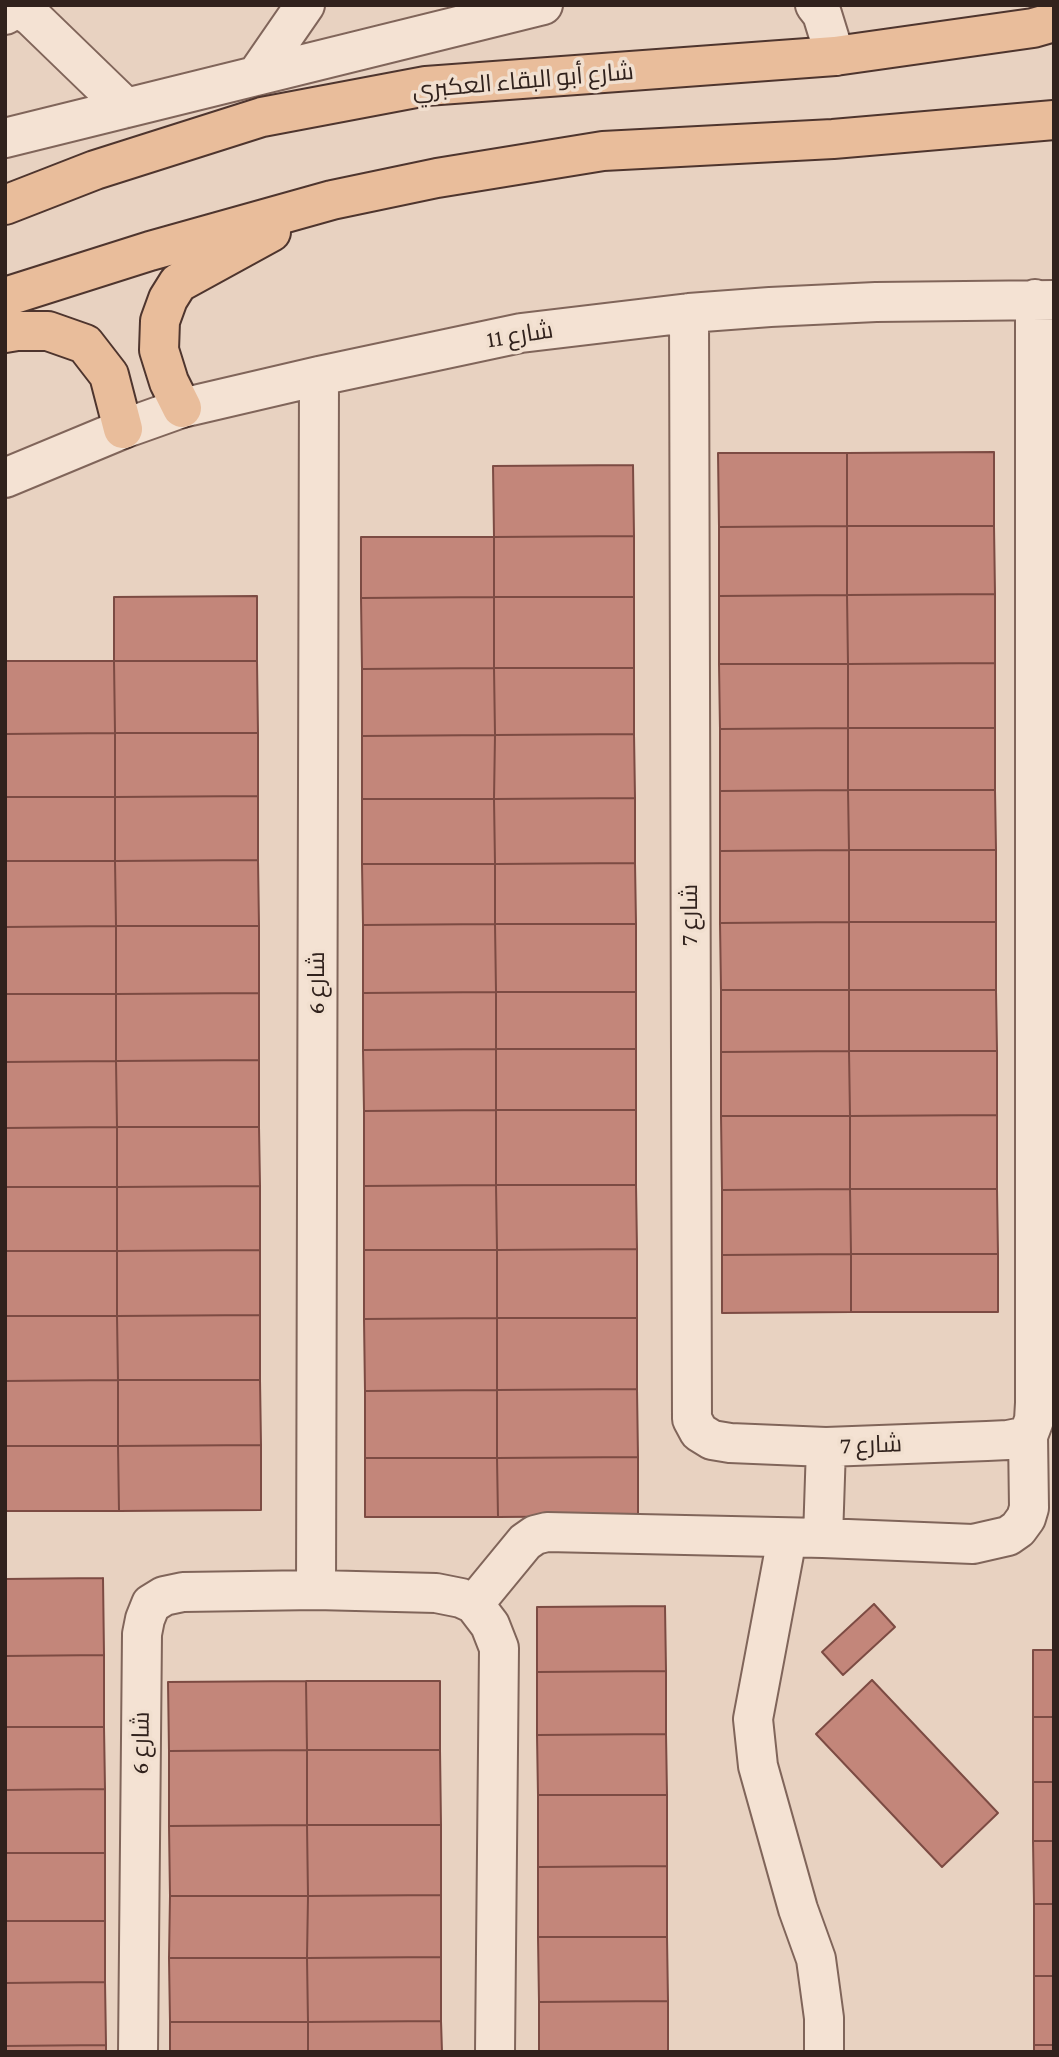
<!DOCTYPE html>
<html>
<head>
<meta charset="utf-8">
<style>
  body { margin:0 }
  #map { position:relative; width:1059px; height:2057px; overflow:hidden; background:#e8d2c1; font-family:"Crimson Pro",serif }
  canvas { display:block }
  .frame { position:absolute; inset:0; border:7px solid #31221d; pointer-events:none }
</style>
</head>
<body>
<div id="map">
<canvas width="1059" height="2057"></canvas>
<div class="frame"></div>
</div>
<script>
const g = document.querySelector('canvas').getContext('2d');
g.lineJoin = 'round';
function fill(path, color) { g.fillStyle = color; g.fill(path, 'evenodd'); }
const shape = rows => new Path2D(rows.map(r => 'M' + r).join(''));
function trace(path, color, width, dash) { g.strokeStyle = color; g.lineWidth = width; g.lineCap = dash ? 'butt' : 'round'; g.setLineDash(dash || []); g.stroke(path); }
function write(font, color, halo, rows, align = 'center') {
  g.font = font + ' "Crimson Pro",Cairo,serif'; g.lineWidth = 7; g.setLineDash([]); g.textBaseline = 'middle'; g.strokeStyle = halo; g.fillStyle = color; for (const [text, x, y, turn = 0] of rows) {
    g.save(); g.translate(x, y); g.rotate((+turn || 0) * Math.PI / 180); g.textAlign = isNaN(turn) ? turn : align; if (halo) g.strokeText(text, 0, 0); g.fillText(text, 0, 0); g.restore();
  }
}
const building = shape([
  [994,452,994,526,847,526,847,453,994,452],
  [718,453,847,453,847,526,719,527,718,453],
  [633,465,634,536,494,537,493,466,633,465],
  [847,526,994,526,995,594,847,595,847,526],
  [847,526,847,595,719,596,719,527,847,526],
  [634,536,634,597,494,597,494,537,634,536],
  [361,537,494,537,494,597,361,598,361,537],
  [995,594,995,663,848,664,847,595,995,594],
  [847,595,848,664,719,664,719,596,847,595],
  [257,596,257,661,114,661,114,597,257,596],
  [494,597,634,597,634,668,494,668,494,597],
  [494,597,494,668,362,669,361,598,494,597],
  [5,661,114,661,115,733,5,734,5,661],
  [114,661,257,661,258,733,115,733,114,661],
  [995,663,995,728,848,728,848,664,995,663],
  [719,664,848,664,848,728,720,729,719,664],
  [494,668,634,668,634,734,495,735,494,668],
  [494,668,495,735,362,736,362,669,494,668],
  [848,728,995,728,995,790,848,790,848,728],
  [848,728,848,790,720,791,720,729,848,728],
  [115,733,258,733,258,796,115,797,115,733],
  [115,733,115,797,5,797,5,734,115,733],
  [634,734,635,798,494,799,495,735,634,734],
  [495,735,494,799,362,799,362,736,495,735],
  [848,790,995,790,996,850,849,850,848,790],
  [848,790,849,850,720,851,720,791,848,790],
  [258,796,258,860,115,861,115,797,258,796],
  [5,797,115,797,115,861,5,861,5,797],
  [635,798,635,863,495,864,494,799,635,798],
  [362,799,494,799,495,864,362,864,362,799],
  [849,850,996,850,996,922,849,922,849,850],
  [849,850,849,922,720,923,720,851,849,850],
  [258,860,259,926,116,926,115,861,258,860],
  [5,861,115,861,116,926,5,927,5,861],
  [635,863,636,924,495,924,495,864,635,863],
  [362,864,495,864,495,924,363,925,362,864],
  [849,922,996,922,996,990,849,990,849,922],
  [849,922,849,990,721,990,720,923,849,922],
  [495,924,636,924,636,992,496,992,495,924],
  [495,924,496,992,363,993,363,925,495,924],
  [116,926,259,926,259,993,116,994,116,926],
  [116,926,116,994,5,994,5,927,116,926],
  [721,990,849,990,849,1051,721,1052,721,990],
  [849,990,996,990,997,1051,849,1051,849,990],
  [496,992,636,992,636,1049,496,1049,496,992],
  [496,992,496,1049,363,1050,363,993,496,992],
  [259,993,259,1060,116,1061,116,994,259,993],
  [5,994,116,994,116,1061,5,1062,5,994],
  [496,1049,636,1049,636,1110,496,1110,496,1049],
  [496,1049,496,1110,364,1111,363,1050,496,1049],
  [849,1051,997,1051,997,1115,850,1116,849,1051],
  [849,1051,850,1116,721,1116,721,1052,849,1051],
  [259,1060,259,1127,117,1127,116,1061,259,1060],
  [116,1061,117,1127,5,1128,5,1062,116,1061],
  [496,1110,636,1110,636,1185,496,1185,496,1110],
  [496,1110,496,1185,364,1186,364,1111,496,1110],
  [997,1115,997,1189,850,1189,850,1116,997,1115],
  [721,1116,850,1116,850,1189,722,1190,721,1116],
  [117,1127,259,1127,260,1186,117,1187,117,1127],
  [117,1127,117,1187,5,1187,5,1128,117,1127],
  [496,1185,636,1185,637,1249,497,1250,496,1185],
  [496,1185,497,1250,364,1250,364,1186,496,1185],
  [260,1186,260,1250,117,1251,117,1187,260,1186],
  [5,1187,117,1187,117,1251,5,1251,5,1187],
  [850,1189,997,1189,998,1254,851,1254,850,1189],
  [850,1189,851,1254,722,1255,722,1190,850,1189],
  [637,1249,637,1318,497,1318,497,1250,637,1249],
  [260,1250,260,1315,117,1316,117,1251,260,1250],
  [364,1250,497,1250,497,1318,364,1319,364,1250],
  [5,1251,117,1251,117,1316,5,1316,5,1251],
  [851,1254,998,1254,998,1312,851,1312,851,1254],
  [851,1254,851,1312,722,1313,722,1255,851,1254],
  [260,1315,260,1380,118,1380,117,1316,260,1315],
  [5,1316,117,1316,118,1380,5,1381,5,1316],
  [497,1318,637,1318,637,1389,497,1390,497,1318],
  [497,1318,497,1390,365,1391,364,1319,497,1318],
  [118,1380,260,1380,261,1445,118,1446,118,1380],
  [118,1380,118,1446,5,1446,5,1381,118,1380],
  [637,1389,638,1457,497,1458,497,1390,637,1389],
  [497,1390,497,1458,365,1458,365,1391,497,1390],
  [261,1445,261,1510,119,1511,118,1446,261,1445],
  [5,1446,118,1446,119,1511,5,1511,5,1446],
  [638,1457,638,1516,498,1517,497,1458,638,1457],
  [365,1458,497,1458,498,1517,365,1517,365,1458],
  [103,1578,104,1655,5,1656,5,1579,103,1578],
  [874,1604,895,1627,843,1675,822,1652,874,1604],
  [665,1606,666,1671,537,1672,537,1607,665,1606],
  [1033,1650,1054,1650,1054,1717,1033,1717,1033,1650],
  [104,1655,104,1727,5,1727,5,1656,104,1655],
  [666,1671,666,1734,537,1735,537,1672,666,1671],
  [872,1680,998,1813,942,1867,816,1734,872,1680],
  [306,1681,440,1681,440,1750,307,1750,306,1681],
  [306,1681,307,1750,169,1751,168,1682,306,1681],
  [1033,1717,1054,1717,1054,1782,1033,1782,1033,1717],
  [5,1727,104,1727,105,1789,5,1790,5,1727],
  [666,1734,667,1795,538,1795,537,1735,666,1734],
  [307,1750,440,1750,441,1825,307,1825,307,1750],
  [307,1750,307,1825,169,1826,169,1751,307,1750],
  [1033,1782,1054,1782,1054,1841,1033,1841,1033,1782],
  [105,1789,105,1853,5,1853,5,1790,105,1789],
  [538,1795,667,1795,667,1866,538,1867,538,1795],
  [307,1825,441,1825,441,1895,308,1896,307,1825],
  [307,1825,308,1896,170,1896,169,1826,307,1825],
  [1033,1841,1054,1841,1054,1904,1034,1904,1033,1841],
  [5,1853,105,1853,105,1921,5,1921,5,1853],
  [667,1866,667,1937,538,1937,538,1867,667,1866],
  [441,1895,441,1957,307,1958,308,1896,441,1895],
  [170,1896,308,1896,307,1958,169,1958,170,1896],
  [1034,1904,1054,1904,1054,1976,1034,1976,1034,1904],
  [5,1921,105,1921,105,1982,5,1983,5,1921],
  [538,1937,667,1937,668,2001,539,2002,538,1937],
  [441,1957,441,2021,308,2022,307,1958,441,1957],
  [169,1958,307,1958,308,2022,170,2022,169,1958],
  [1034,1976,1054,1976,1054,2045,1034,2045,1034,1976],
  [105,1982,106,2045,5,2046,5,1983,105,1982],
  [668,2001,668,2052,539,2052,539,2002,668,2001],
  [441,2021,442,2052,308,2052,308,2022,441,2021],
  [170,2022,308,2022,308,2052,170,2052,170,2022],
  [106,2045,106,2052,5,2052,5,2046,106,2045],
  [1034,2045,1054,2045,1054,2052,1034,2052,1034,2045]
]);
fill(building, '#c3867a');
trace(building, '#7c4b43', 2);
const minor = shape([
  [815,5,822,14,835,56],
  [5,15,12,11,23,11,32,17,126,108],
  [256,76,305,5],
  [5,138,543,5],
  [689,313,692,1419,699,1432,712,1440,730,1443,826,1447,987,1441,1008,1440,1028,1436],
  [5,478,123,429,182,408,319,376,521,333,689,313,770,307,876,302,1054,300],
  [787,1538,753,1719,758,1766,798,1909,816,1959,824,2018,824,2052],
  [823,1538,826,1447],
  [316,1590,319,376],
  [474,1604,525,1542,535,1535,547,1532,823,1538,973,1544,1008,1536,1018,1529,1026,1518,1029,1508,1028,1436,1034,1420,1035,1403,1035,299],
  [138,2052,142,1634,145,1619,151,1604,164,1596,183,1592,316,1590,436,1593,461,1598,474,1604,490,1625,499,1648,495,2052]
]);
const major = shape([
  [5,205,95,170,262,117,426,86,835,56,1033,28,1054,22],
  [5,297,150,251,332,200,437,178,603,151,833,139,1054,120],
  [5,333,17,331,48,331,85,344,109,375,123,429],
  [182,408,169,382,159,350,160,321,168,299,178,283,271,232]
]);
trace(minor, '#80655a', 42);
trace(major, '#4e352e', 42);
trace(minor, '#f4e2d3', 38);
trace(major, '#e9bd9b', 38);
write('24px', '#31221d', '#f1dfcf', [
  ["شارع أبو البقاء العكبري",523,81,-5],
  ["شارع 11",520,335,-9],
  ["شارع 7",690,915,-90],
  ["شارع 6",317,983,-90],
  ["شارع 7",871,1445,-2],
  ["شارع 6",141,1743,-89]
]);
</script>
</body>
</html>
